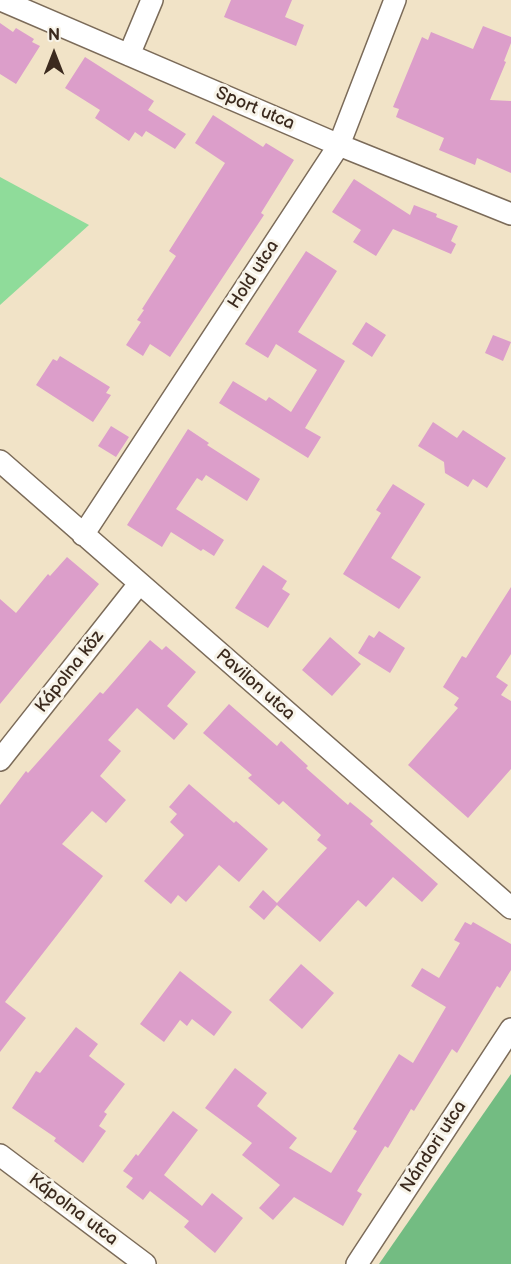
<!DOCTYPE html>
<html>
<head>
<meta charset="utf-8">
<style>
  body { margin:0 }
  #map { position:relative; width:511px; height:1264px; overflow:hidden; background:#f1e3c7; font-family:"Balsamiq Sans",sans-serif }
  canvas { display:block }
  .north { position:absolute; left:24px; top:24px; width:60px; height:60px; -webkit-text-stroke:4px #f7f3e8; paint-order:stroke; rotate:0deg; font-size:16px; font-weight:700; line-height:24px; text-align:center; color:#3b2a1e }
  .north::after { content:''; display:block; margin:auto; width:21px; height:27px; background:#3b2a1e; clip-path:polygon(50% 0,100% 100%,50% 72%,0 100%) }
</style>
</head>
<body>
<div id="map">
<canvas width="511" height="1264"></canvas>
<div class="north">N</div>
</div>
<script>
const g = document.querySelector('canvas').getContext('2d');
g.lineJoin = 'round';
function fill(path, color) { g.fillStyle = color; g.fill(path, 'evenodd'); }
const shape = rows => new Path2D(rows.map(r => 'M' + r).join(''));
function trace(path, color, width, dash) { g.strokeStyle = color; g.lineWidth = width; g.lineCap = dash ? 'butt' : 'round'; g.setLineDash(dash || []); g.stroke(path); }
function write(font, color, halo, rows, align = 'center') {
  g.font = font + ' "Balsamiq Sans",sans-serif'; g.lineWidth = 6; g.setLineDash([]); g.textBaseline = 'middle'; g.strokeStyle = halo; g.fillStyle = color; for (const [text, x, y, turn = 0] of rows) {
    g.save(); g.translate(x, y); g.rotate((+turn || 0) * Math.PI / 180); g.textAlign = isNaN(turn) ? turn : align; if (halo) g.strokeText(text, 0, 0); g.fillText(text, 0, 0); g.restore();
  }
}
fill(shape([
  [0,177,89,225,0,305]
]), '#8fdc9a');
fill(shape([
  [511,1074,511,1264,379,1264]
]), '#73bc82');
fill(shape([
  [231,0,292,0,285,17,304,25,296,46,224,17],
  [0,23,13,32,16,28,34,39,32,42,40,46,16,84,0,74],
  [483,26,511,37,511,43,504,61,506,62,490,100,511,101,511,173,477,158,475,165,439,150,444,138,396,117,399,109,393,107,422,37,428,40,431,32,473,49],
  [85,57,154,101,148,110,186,134,175,149,146,131,142,137,135,132,129,141,95,118,100,110,65,88],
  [213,115,263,147,266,143,294,160,261,213,264,215,170,357,150,344,143,356,126,345,141,322,137,320,144,310,142,309,176,256,169,251,225,163,195,143],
  [354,179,410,215,414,205,437,214,436,217,458,226,451,241,456,244,451,254,393,229,376,256,353,242,361,230,332,212],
  [306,251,337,271,298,332,345,361,305,428,321,437,308,458,219,403,233,381,266,401,269,397,291,412,317,370,276,344,268,358,245,344],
  [366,322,386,335,372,357,352,344],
  [493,335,511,342,503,361,485,353],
  [60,356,110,387,106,393,111,395,93,422,36,385,53,359,57,361],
  [433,422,457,438,463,430,506,458,487,488,473,479,468,487,445,473,444,462,418,446],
  [111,426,129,437,116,457,98,446],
  [188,429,209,443,207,445,260,479,247,501,206,475,202,481,197,478,176,509,224,540,214,556,203,549,201,551,171,532,162,547,127,525],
  [393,484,425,504,391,558,421,577,399,609,343,574,381,513,376,510],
  [67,557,99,584,0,704,0,599,16,613,48,574,50,576],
  [263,565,287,581,282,589,290,594,268,628,235,608],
  [511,587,511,654,496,677,508,685,501,695,511,701,511,769,468,818,408,765,458,708,454,705,459,698,443,687,462,656,466,658],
  [379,631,405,648,390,673,358,653,369,635,374,638],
  [330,637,361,664,332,696,302,670],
  [150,640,162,650,166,646,196,672,167,706,188,724,174,740,137,708,108,740,121,751,100,776,126,800,106,823,92,811,62,844,103,876,5,1002,26,1018,0,1052,0,805,26,771,28,773,100,692,103,694],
  [229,704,277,746,281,741,308,766,306,768,348,805,350,802,373,821,370,824,438,884,422,902,393,877,366,907,358,900,320,942,277,905,264,920,249,907,263,890,277,903,327,848,317,840,321,835,283,801,279,805,248,778,252,775,203,733],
  [189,784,234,823,236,821,268,849,239,882,219,865,186,902,178,895,171,904,144,881,184,835,170,822,177,814,169,807],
  [465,922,471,925,473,922,511,944,511,970,500,988,497,986,457,1053,452,1049,414,1111,411,1109,388,1148,385,1146,357,1191,362,1194,343,1226,294,1197,273,1220,259,1208,280,1185,242,1155,252,1143,205,1108,235,1068,267,1093,257,1106,297,1138,289,1148,331,1173,357,1131,353,1129,399,1054,413,1063,446,1007,411,986,422,968,439,978,460,943,454,940],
  [301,964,334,993,302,1029,269,1000],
  [180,971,232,1012,214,1036,192,1019,187,1026,180,1020,164,1042,140,1024],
  [76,1027,98,1044,89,1056,125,1084,104,1112,107,1114,99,1126,106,1131,83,1163,54,1141,56,1138,12,1108,36,1071,40,1073],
  [173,1111,198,1130,164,1175,202,1206,212,1193,243,1218,215,1253,184,1227,189,1221,150,1191,143,1200,126,1187,133,1178,123,1171,136,1154,138,1156]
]), '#dc9eca');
const minor = shape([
  [1,0,339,145,511,214],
  [129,55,152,0],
  [0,461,511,908],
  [83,535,339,145,395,0],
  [0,760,139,584],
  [0,1155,145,1264],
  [357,1264,511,1029]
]);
trace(minor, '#7b6b59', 24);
trace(minor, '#fff', 21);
write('18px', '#3b2a1e', '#f7f3e8', [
  ["Sport utca",255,109,23],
  ["Hold utca",254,275,-57],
  ["Kápolna köz",70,672,-52],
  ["Pavilon utca",255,685,41],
  ["Nándori utca",434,1147,-57],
  ["Kápolna utca",73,1210,37]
]);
</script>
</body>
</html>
